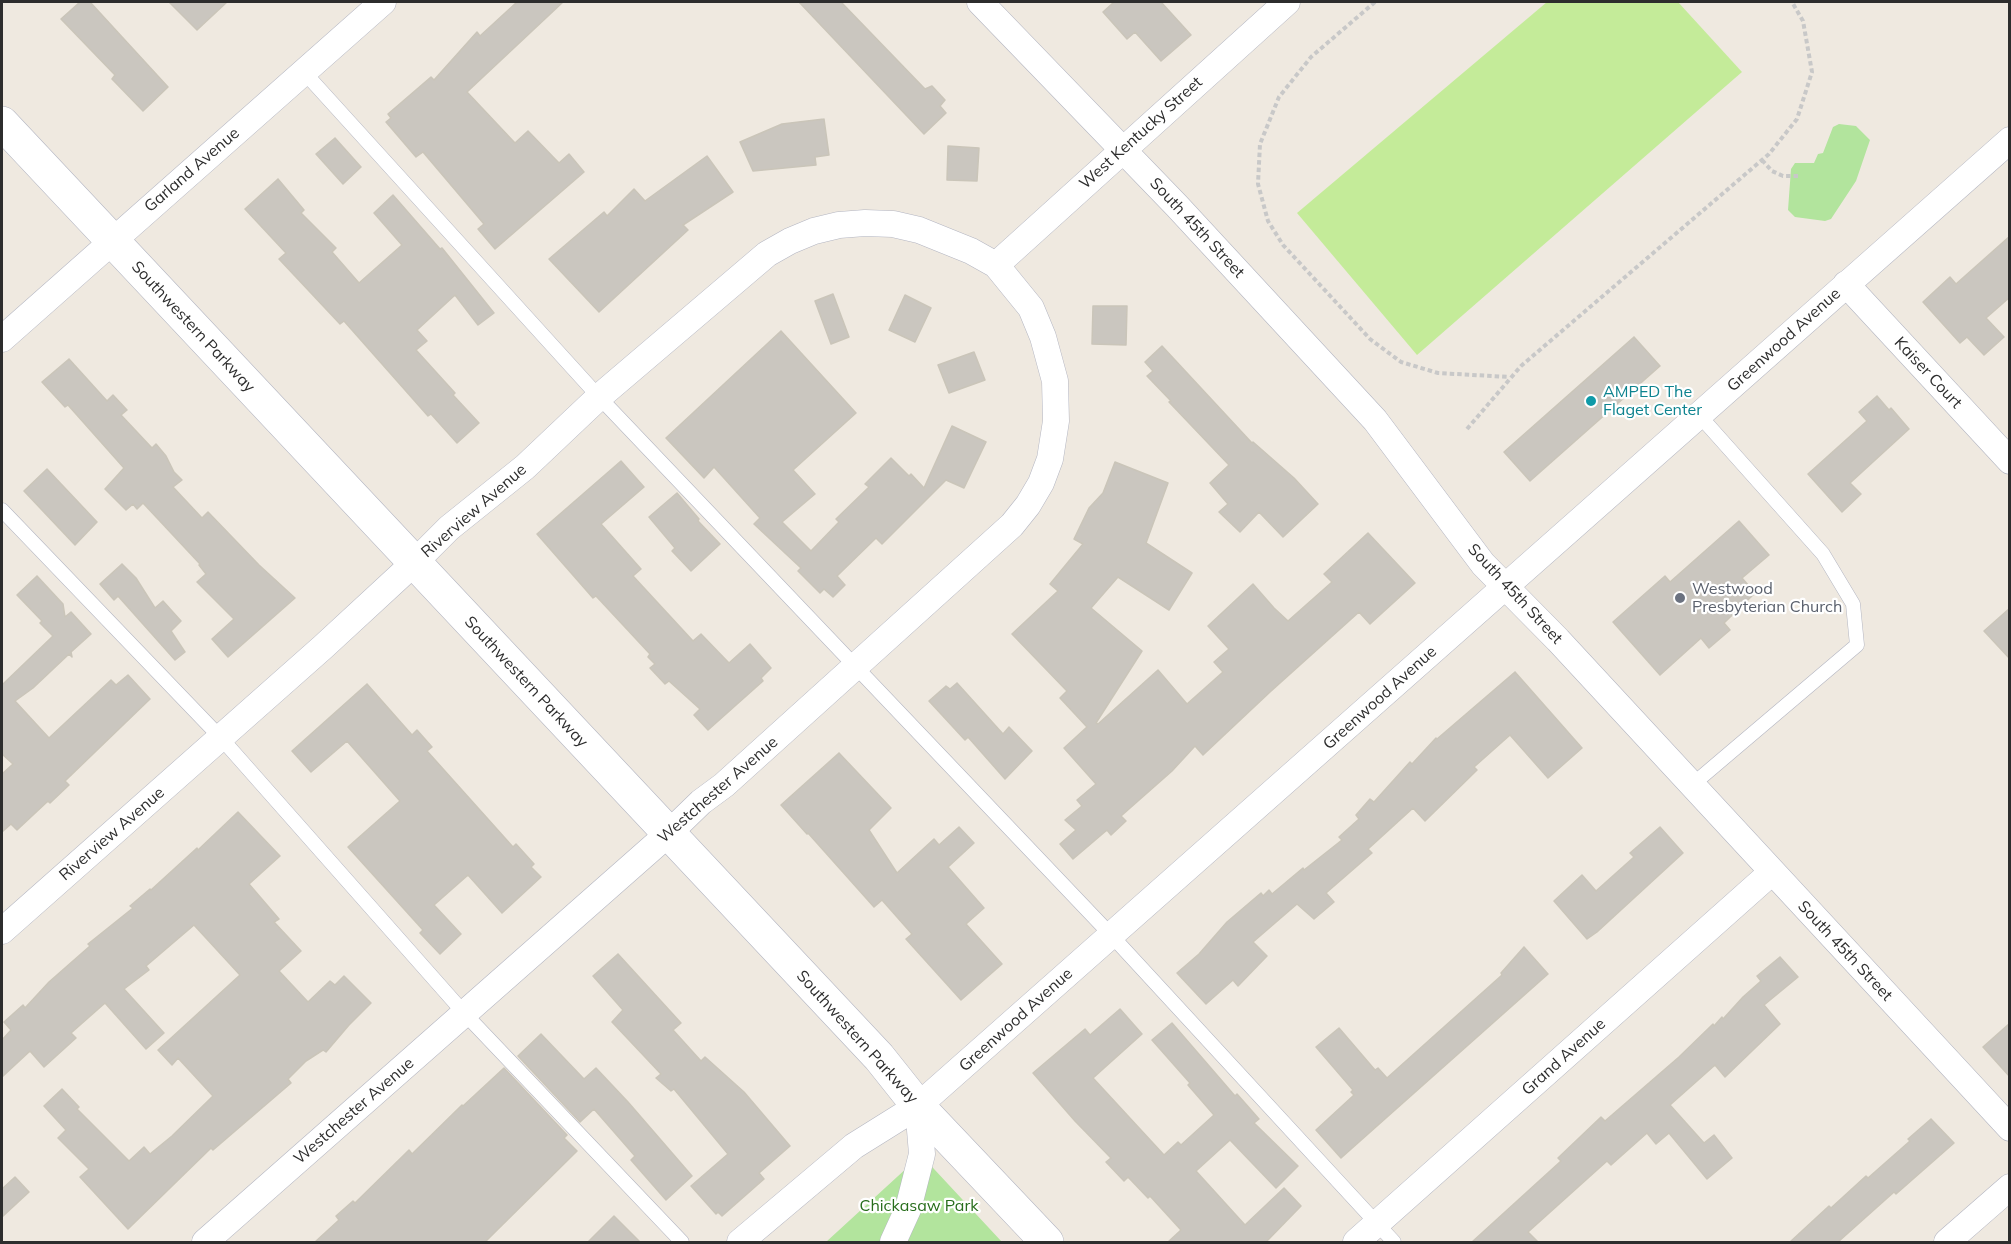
<!DOCTYPE html>
<html>
<head>
<meta charset="utf-8">
<style>
  body { margin:0 }
  #map { position:relative; width:2011px; height:1244px; overflow:hidden; background:#efe9e0; font-family:Mulish,sans-serif }
  canvas { display:block }
  .frame { position:absolute; inset:0; border:3px solid #2d2d2d; pointer-events:none }
</style>
</head>
<body>
<div id="map">
<canvas width="2011" height="1244"></canvas>
<div class="frame"></div>
</div>
<script>
const g = document.querySelector('canvas').getContext('2d');
g.lineJoin = 'round';
function fill(path, color) { g.fillStyle = color; g.fill(path, 'evenodd'); }
const shape = rows => new Path2D(rows.map(r => 'M' + r).join(''));
function trace(path, color, width, dash) { g.strokeStyle = color; g.lineWidth = width; g.lineCap = dash ? 'butt' : 'round'; g.setLineDash(dash || []); g.stroke(path); }
function write(font, color, halo, rows, align = 'center') {
  g.font = font + ' Mulish,sans-serif'; g.lineWidth = 4.5; g.setLineDash([]); g.textBaseline = 'middle'; g.strokeStyle = halo; g.fillStyle = color; for (const [text, x, y, turn = 0] of rows) {
    g.save(); g.translate(x, y); g.rotate((+turn || 0) * Math.PI / 180); g.textAlign = isNaN(turn) ? turn : align; if (halo) g.strokeText(text, 0, 0); g.fillText(text, 0, 0); g.restore();
  }
}
fill(shape([
  [1839,124,1856,126,1870,140,1856,181,1831,219,1825,221,1795,217,1788,210,1791,169,1795,163,1814,163,1818,154,1823,153,1833,127],
  [921,1155,1002,1242,826,1242]
]), '#b2e49d');
fill(shape([
  [1547,2,1678,2,1742,72,1417,355,1297,213]
]), '#c4eb99');
const building = shape([
  [80,2,90,2,168,87,143,111,112,79,115,75,61,19,80,2],
  [169,2,227,2,197,30,169,2],
  [517,2,563,2,467,92,515,143,528,131,559,163,569,154,584,172,495,249,478,229,484,224,423,152,416,157,386,122,391,118,388,114,431,77,434,80,477,32,480,36,517,2],
  [799,2,841,2,925,89,932,86,945,100,940,106,946,113,924,134,799,2],
  [1114,2,1161,2,1191,35,1161,61,1135,32,1127,39,1103,12,1114,2],
  [824,119,829,155,815,157,816,165,753,171,740,142,782,124,824,119],
  [335,138,361,167,343,184,316,154,335,138],
  [948,146,979,148,977,181,947,180,948,146],
  [707,156,733,192,683,225,688,230,599,312,549,259,604,212,607,216,634,189,645,201,707,156],
  [278,179,304,210,301,213,336,248,332,252,359,283,402,245,374,213,393,195,440,249,442,248,494,313,478,325,455,295,417,330,427,341,416,350,455,393,453,395,479,423,457,443,431,414,428,416,344,321,340,324,279,259,286,253,245,209,278,179],
  [2010,236,2010,297,1986,318,2004,337,1984,355,1967,337,1960,343,1923,302,1950,277,1956,284,2010,236],
  [833,294,849,337,831,344,815,301,833,294],
  [905,295,931,308,915,342,889,330,905,295],
  [1093,306,1127,306,1126,345,1092,344,1093,306],
  [781,331,856,413,793,470,815,494,782,522,811,551,839,522,836,519,869,487,865,484,891,458,909,476,911,474,924,488,952,426,986,442,964,488,946,480,882,544,876,538,837,576,845,585,833,597,824,589,820,593,798,571,801,568,754,524,760,518,714,467,704,478,666,438,781,331],
  [1634,337,1660,366,1530,481,1504,452,1634,337],
  [1162,346,1252,443,1253,442,1294,478,1318,504,1283,537,1259,512,1240,532,1219,512,1228,504,1210,483,1229,465,1169,402,1171,401,1147,376,1153,371,1145,362,1162,346],
  [974,352,985,380,949,393,938,365,974,352],
  [69,359,107,401,113,395,127,410,121,415,152,448,156,444,166,456,174,472,182,480,173,487,202,518,208,512,259,565,295,598,228,657,212,639,234,619,197,582,206,574,199,565,200,564,143,503,137,509,133,504,126,510,105,489,124,468,68,405,65,407,42,382,69,359],
  [1877,396,1889,410,1891,408,1909,429,1850,483,1861,494,1842,512,1808,474,1867,421,1859,412,1877,396],
  [621,461,644,487,601,524,641,569,633,576,693,641,701,634,729,663,750,644,771,668,761,678,763,681,708,730,694,715,700,709,669,681,665,684,650,668,655,664,648,657,650,654,596,596,593,598,537,534,621,461],
  [1115,462,1168,483,1146,543,1192,573,1169,610,1118,577,1091,608,1142,651,1096,723,1098,724,1158,670,1187,704,1223,672,1214,662,1229,649,1208,626,1253,584,1274,608,1288,621,1332,582,1324,574,1368,533,1415,583,1370,624,1359,612,1270,692,1203,755,1195,746,1172,771,1121,816,1126,821,1111,835,1107,830,1073,859,1060,844,1076,830,1065,820,1082,806,1077,800,1096,784,1064,748,1087,727,1060,698,1067,691,1012,634,1058,591,1050,584,1083,544,1074,539,1089,508,1103,493,1115,462],
  [47,469,97,522,75,545,24,491,47,469],
  [677,493,699,519,698,521,720,544,691,571,672,551,675,548,649,517,677,493],
  [1739,521,1769,555,1742,578,1755,593,1724,623,1730,630,1709,648,1701,638,1660,675,1613,622,1665,576,1670,582,1739,521],
  [122,564,136,578,155,608,163,601,181,621,171,631,185,652,175,660,118,596,114,600,100,584,122,564],
  [37,576,63,604,65,617,71,612,91,634,71,652,72,657,69,654,33,688,15,701,49,738,111,680,116,685,128,675,150,699,65,781,69,785,50,803,48,801,17,830,11,824,2,832,2,774,13,764,2,754,2,685,53,636,40,623,42,621,17,595,37,576],
  [2010,608,2010,659,1984,631,2010,608],
  [1515,672,1582,748,1548,778,1510,735,1474,767,1477,770,1425,821,1413,808,1368,849,1372,853,1326,893,1334,902,1314,919,1297,904,1253,942,1267,956,1238,986,1233,980,1206,1004,1177,973,1199,954,1227,922,1261,893,1263,896,1269,890,1272,894,1303,868,1304,870,1342,840,1339,837,1359,819,1356,815,1370,799,1374,802,1410,762,1412,764,1436,738,1437,739,1515,672],
  [957,683,1003,734,1009,727,1032,751,1005,779,968,737,965,740,929,701,946,686,950,689,957,683],
  [367,684,412,735,417,730,432,747,427,751,513,847,516,844,534,864,531,867,541,877,502,913,468,875,434,905,461,934,440,954,420,933,423,930,348,847,400,801,347,741,311,772,292,751,367,684],
  [839,753,891,808,869,830,897,873,934,839,939,845,959,827,974,843,948,867,984,908,966,924,1002,964,961,1000,906,939,912,934,882,900,874,907,808,833,807,834,781,805,839,753],
  [238,812,280,856,249,884,279,919,274,922,301,951,279,971,308,1002,330,981,335,985,344,976,371,1003,349,1025,326,1052,323,1050,306,1061,288,1079,291,1083,213,1150,211,1148,128,1229,80,1177,89,1169,58,1138,66,1130,44,1106,62,1089,79,1107,77,1109,129,1161,144,1147,150,1154,172,1136,213,1096,178,1058,172,1065,158,1050,240,975,194,925,146,966,149,970,124,989,164,1033,146,1049,105,1003,71,1033,76,1038,44,1067,30,1051,2,1077,2,1040,11,1030,4,1022,23,1005,25,1008,49,982,90,946,88,944,133,908,130,906,150,889,151,890,197,848,198,850,238,812],
  [1660,827,1683,853,1597,932,1587,939,1554,901,1582,875,1596,891,1634,857,1630,853,1660,827],
  [1524,947,1548,974,1341,1158,1316,1130,1354,1095,1351,1092,1353,1090,1316,1047,1339,1028,1375,1070,1378,1068,1387,1078,1502,975,1501,973,1524,947],
  [618,954,681,1023,673,1030,701,1061,705,1057,744,1092,790,1146,759,1173,764,1179,722,1216,718,1212,716,1214,691,1186,728,1154,674,1089,671,1091,656,1078,661,1074,612,1022,623,1010,593,976,618,954],
  [1780,957,1798,977,1764,1005,1780,1024,1725,1077,1715,1065,1670,1105,1704,1143,1714,1135,1732,1158,1707,1179,1669,1133,1656,1144,1647,1133,1611,1165,1607,1161,1528,1232,1538,1242,1472,1242,1561,1161,1558,1158,1601,1117,1605,1121,1679,1057,1713,1024,1714,1026,1722,1017,1723,1019,1743,997,1761,981,1757,976,1780,957],
  [1120,1009,1142,1034,1093,1078,1164,1155,1178,1142,1181,1145,1214,1115,1188,1085,1190,1083,1152,1040,1172,1023,1235,1096,1237,1094,1259,1119,1254,1123,1298,1166,1276,1188,1230,1140,1196,1171,1245,1225,1284,1188,1301,1206,1266,1242,1168,1242,1181,1230,1150,1196,1148,1198,1128,1177,1124,1181,1106,1162,1111,1158,1075,1121,1033,1073,1085,1029,1090,1035,1120,1009],
  [2010,1023,2010,1077,1983,1047,2010,1023],
  [541,1034,584,1079,596,1068,628,1102,692,1176,666,1200,631,1160,635,1156,594,1109,580,1122,518,1056,541,1034],
  [504,1068,567,1135,564,1138,577,1151,485,1242,315,1242,339,1220,336,1216,353,1201,355,1203,409,1150,412,1154,462,1105,463,1106,504,1068],
  [1931,1119,1954,1143,1896,1194,1894,1192,1838,1242,1790,1242,1829,1206,1831,1208,1866,1176,1868,1178,1910,1141,1908,1139,1931,1119],
  [15,1177,29,1192,2,1217,2,1189,15,1177],
  [614,1216,640,1242,588,1242,614,1216]
]);
fill(building, '#cac6bf');
trace(building, '#cac5b9', 1.5);
const lane = shape([
  [304,72,599,397,1111,935,1394,1242],
  [2,510,221,738,465,1014,682,1242],
  [1692,785,1857,645,1853,604,1823,554,1699,415]
]);
const street = shape([
  [980,2,1177,206,1375,420,1483,564,1558,640,2010,1128],
  [996,265,1287,2],
  [1846,284,2010,461],
  [2,339,383,2],
  [2,931,323,647,414,563,449,528,525,467,599,397,767,254,790,241,814,231,839,225,865,223,893,224,919,230,971,251,996,265,1031,308,1043,337,1055,381,1056,421,1050,459,1041,483,1028,505,1012,525,724,785,701,802,668,834,205,1242],
  [740,1242,854,1146,918,1106,2010,140],
  [893,1242,908,1209,922,1154,918,1106],
  [1356,1242,1772,872],
  [1947,1242,2010,1187]
]);
const secondary = shape([
  [2,123,879,1057,918,1106,1047,1242]
]);
trace(lane, '#b3b5c1', 15);
trace(street, '#b3b5c1', 27);
trace(secondary, '#b3b5c1', 34);
trace(shape([
  [1375,2,1311,57,1279,97,1260,144,1258,184,1268,221,1283,245,1370,339,1401,362,1438,373,1509,377],
  [1762,160,1772,171,1783,176,1798,176],
  [1467,429,1521,366,1769,154,1797,119,1812,72,1803,21,1792,2]
]), '#c8c8c8', 4, [4.5, 3]);
trace(lane, '#fff', 14);
trace(street, '#fff', 26);
trace(secondary, '#fff', 33);
for (const [x, y, r, color] of [
  [1591,401,6,"#0f9aa8"],
  [1680,598,6,"#6b7280"]
]) { const dot = new Path2D(); dot.arc(x, y, r, 0, 2 * Math.PI); g.fillStyle = color; g.fill(dot); trace(dot, '#fff', 2); }
write('16px', '#2d2d2d', '#fff', [
  ["West Kentucky Street",1141,133,-42],
  ["Garland Avenue",192,170,-41],
  ["South 45th Street",1197,228,47],
  ["Southwestern Parkway",193,327,47],
  ["Greenwood Avenue",1784,340,-42],
  ["Kaiser Court",1928,373,47],
  ["Riverview Avenue",474,511,-41],
  ["South 45th Street",1515,594,47],
  ["Southwestern Parkway",526,682,47],
  ["Greenwood Avenue",1380,698,-42],
  ["Westchester Avenue",718,790,-41],
  ["Riverview Avenue",112,834,-41],
  ["South 45th Street",1845,951,47],
  ["Greenwood Avenue",1016,1020,-42],
  ["Southwestern Parkway",857,1037,48],
  ["Grand Avenue",1564,1057,-42],
  ["Westchester Avenue",354,1111,-41]
]);
write('16px', '#0d838f', '#fff', [
  ["AMPED The",1603,392],
  ["Flaget Center",1603,410]
], 'left');
write('16px', '#5b616d', '#fff', [
  ["Westwood",1692,589],
  ["Presbyterian Church",1692,607]
], 'left');
write('16px', '#276d1b', '#fff', [
  ["Chickasaw Park",919,1206]
]);
</script>
</body>
</html>
